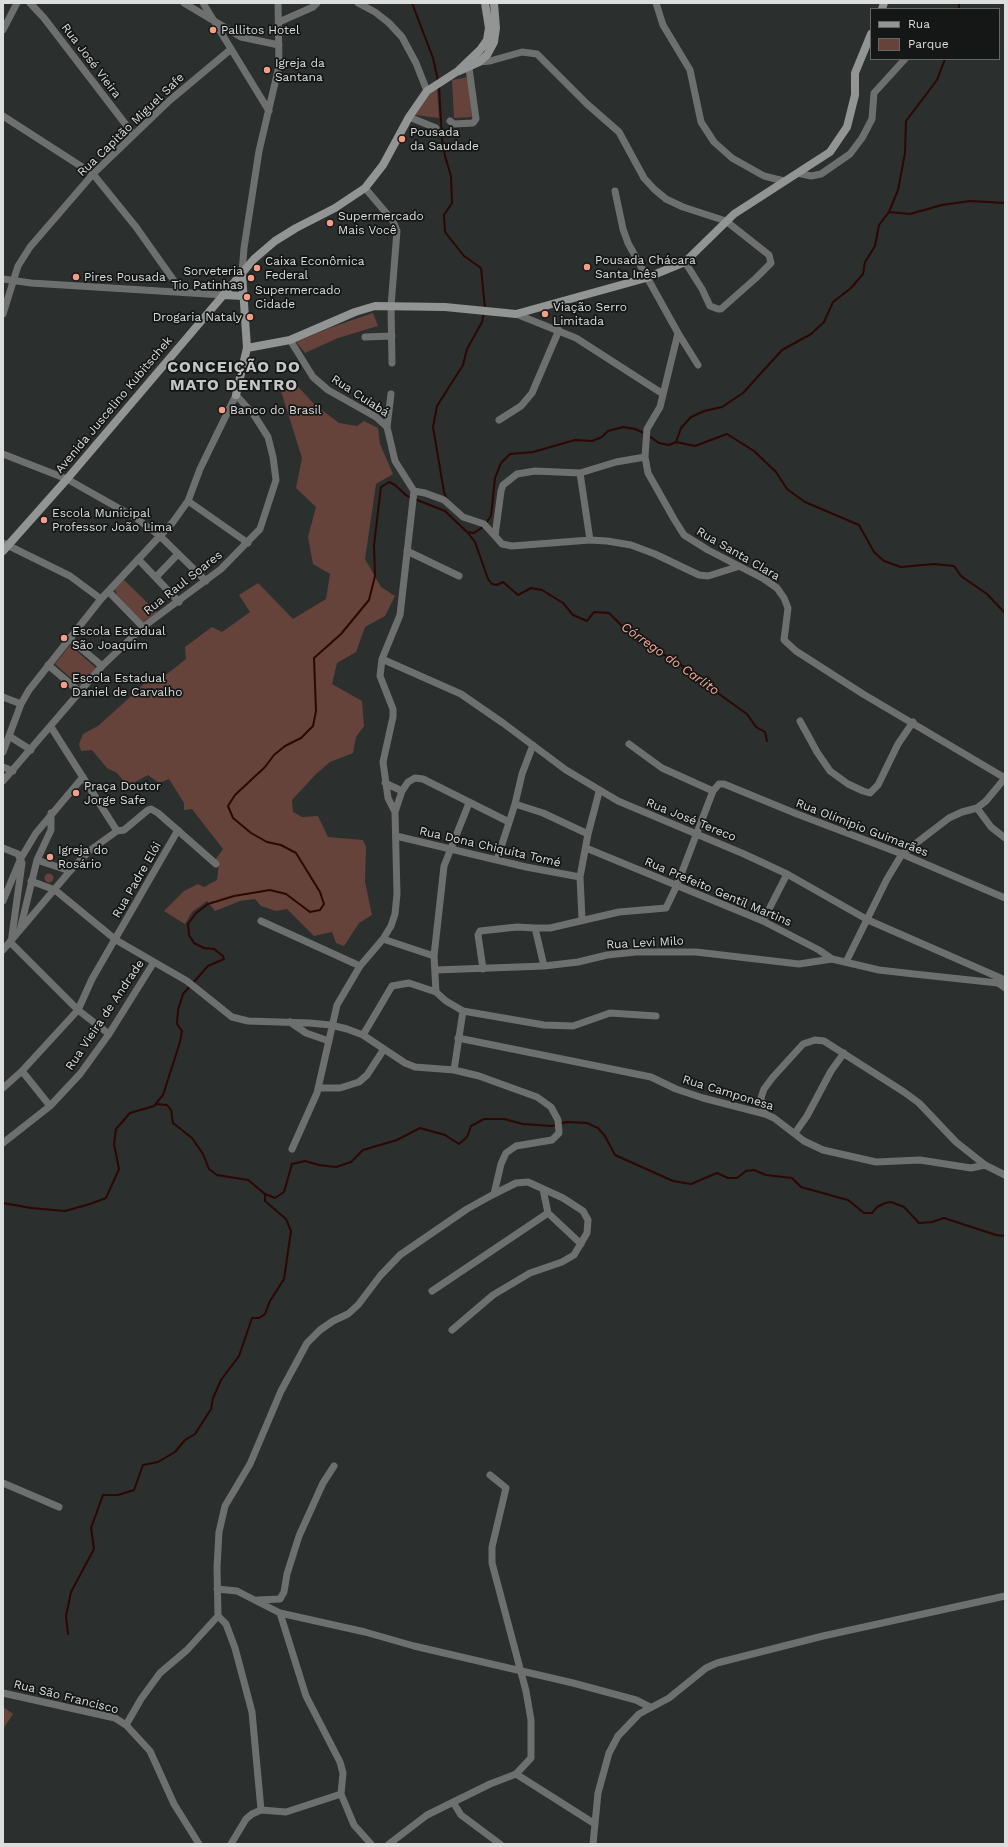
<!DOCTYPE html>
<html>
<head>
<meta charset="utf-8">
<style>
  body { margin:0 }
  #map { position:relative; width:1008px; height:1847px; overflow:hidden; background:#2b2f2e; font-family:"Work Sans",sans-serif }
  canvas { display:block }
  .frame { position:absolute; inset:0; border:4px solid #dcdede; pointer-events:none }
  .legend { position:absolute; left:870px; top:8px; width:130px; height:52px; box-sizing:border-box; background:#151616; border:1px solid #656666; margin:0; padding:5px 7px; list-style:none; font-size:12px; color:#dcdede }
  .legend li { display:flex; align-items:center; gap:8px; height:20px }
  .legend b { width:20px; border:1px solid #656666 }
</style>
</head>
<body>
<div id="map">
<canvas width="1008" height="1847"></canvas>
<div class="frame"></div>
<ul class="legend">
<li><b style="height:5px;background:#929594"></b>Rua</li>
<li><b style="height:11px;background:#66433a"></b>Parque</li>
</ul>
</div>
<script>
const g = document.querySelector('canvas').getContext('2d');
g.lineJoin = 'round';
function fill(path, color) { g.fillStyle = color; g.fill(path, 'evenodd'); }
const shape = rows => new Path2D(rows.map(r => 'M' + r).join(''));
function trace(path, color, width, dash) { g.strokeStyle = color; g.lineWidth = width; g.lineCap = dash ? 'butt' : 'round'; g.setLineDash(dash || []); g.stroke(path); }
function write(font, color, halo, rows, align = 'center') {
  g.font = font + ' "Work Sans",sans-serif'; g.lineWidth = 3.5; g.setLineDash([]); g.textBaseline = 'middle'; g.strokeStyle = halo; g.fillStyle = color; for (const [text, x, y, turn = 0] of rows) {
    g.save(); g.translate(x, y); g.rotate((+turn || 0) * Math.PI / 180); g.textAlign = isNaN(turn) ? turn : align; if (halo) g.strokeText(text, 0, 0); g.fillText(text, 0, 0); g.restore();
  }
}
fill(shape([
  [468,77,472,117,454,118,452,80],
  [437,88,439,118,415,115,429,95],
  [373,313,378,326,338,338,305,353,296,342,332,327],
  [293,381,313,403,339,423,357,426,364,421,378,428,380,444,393,474,376,484,365,559,381,587,395,596,385,616,365,627,356,652,337,663,332,684,362,701,364,726,356,737,353,753,330,762,316,774,292,800,293,812,302,817,318,816,328,837,363,840,366,847,365,882,372,915,359,923,344,946,336,943,332,932,314,936,287,909,276,911,261,906,255,899,240,901,215,911,207,901,192,912,185,924,164,911,184,891,198,884,204,887,217,880,219,864,215,860,223,849,192,809,184,810,184,803,169,779,159,783,148,775,128,786,117,773,107,768,92,750,81,751,79,744,83,734,98,726,138,690,151,676,167,674,186,659,185,647,212,627,222,632,250,612,239,595,258,583,293,619,326,599,330,574,313,564,308,537,316,507,296,488,302,458,280,388],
  [124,580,157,612,143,622,117,595,115,589],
  [70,645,96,668,80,686,55,664],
  '44.5 878a4.5 4.5 0 1 1 9 0a4.5 4.5 0 1 1-9 0Z',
  [3,1707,13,1714,3,1729]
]), '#66433a');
trace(shape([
  [412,3,433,58,438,81],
  [959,3,959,9],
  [439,86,442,139,445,156,451,176,452,203,444,215,445,232,464,256,481,268,485,308],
  [889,212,910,214,942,205,970,201,1005,203],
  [649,436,659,443,669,445,676,442,681,428,691,417,704,411,722,407,743,393,782,350,811,334,824,322,833,302,851,288,863,274,865,262,875,246,879,225,889,212,898,190,905,153,906,121,937,80,945,59],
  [676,442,695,446,727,434,754,451,776,472,787,489,805,502,859,525,874,552,884,561,901,567,934,564,954,566,961,576,987,594,1005,613],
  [448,502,444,492,433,427,437,406,463,365,467,349,482,322,484,312],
  [468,533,475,542,488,579,492,584,497,585,503,582,518,595,531,588,542,590,563,603,573,615,587,621,594,612,609,613,628,632,650,647,679,663,691,674,747,714,756,727,765,732,767,741],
  [156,1104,167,1105,171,1110,173,1123,192,1138,203,1154,209,1169,217,1175,248,1180,265,1194,275,1198,284,1192,292,1164,305,1161,319,1165,336,1167,351,1162,363,1150,397,1140,420,1128,445,1135,459,1144,467,1137,471,1126,484,1119,504,1119,523,1124,552,1126,566,1122,587,1123,598,1128,605,1136,615,1155,673,1181,691,1184,717,1173,728,1178,737,1178,746,1171,754,1170,766,1175,792,1178,801,1187,848,1200,864,1213,872,1213,877,1207,885,1203,891,1202,904,1207,919,1223,932,1222,944,1218,996,1235,1005,1236],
  [3,1203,31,1208,65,1211,90,1204,106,1198,119,1169,114,1144,116,1129,130,1113,154,1106,163,1095,180,1042,182,1031,177,1024,178,1010,183,994,208,966,224,959,223,956,214,949,204,948,194,943,189,935,188,924,196,913,208,904,234,896,270,890,286,894,310,912,320,910,324,904,320,892,296,853,281,845,267,842,251,833,233,818,228,806,235,795,265,767,274,755,285,746,301,738,313,726,316,711,314,658,341,634,369,600,375,576,374,545,381,487,389,482,395,485,407,496,445,511,467,532,474,533,484,526,491,516,495,478,501,463,510,454,533,452,575,440,592,441,602,437,608,431,623,427,635,429,646,434],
  [68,1634,66,1616,71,1592,94,1549,91,1528,103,1495,118,1495,134,1490,143,1465,158,1462,175,1452,185,1440,195,1434,211,1409,213,1398,221,1380,239,1356,252,1318,259,1318,265,1314,270,1301,284,1279,291,1231,286,1219,265,1201,265,1194]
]), '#2d0702', 2);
trace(shape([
  [30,3,44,18,133,134],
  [184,3,241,37,279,45],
  [203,3,269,111],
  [358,3,375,12,389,23,402,37,416,63,427,91],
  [656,3,663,25,690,70,701,122,714,142,732,158,764,176,784,181],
  [279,22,313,7,317,3],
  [3,30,17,3],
  [479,62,490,61,522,52,537,54,587,104,619,132,644,178,654,189,666,199,683,207,726,221,769,255,771,263,756,278,721,309,718,309,710,306,702,289,685,262],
  [3,116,93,174,136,227,182,292],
  [409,117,436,128],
  [450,121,454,124,473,123,476,119,468,61],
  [797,173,811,176,821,174,850,154,862,138,872,119,874,93,905,59],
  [365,188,393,221,397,231,391,306,392,363],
  [615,191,623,229,628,243,678,333,660,407,647,429,645,457,648,473,674,519,684,535,708,550,764,579,777,588,784,598,788,608,784,640,796,651,863,694,1005,778],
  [242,273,244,248,259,151,279,66,278,3],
  [3,279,31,283,223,295],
  [3,314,18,266,30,247,93,174,169,101,230,50],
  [516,314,576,338,663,394],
  [678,333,698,365],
  [365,337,392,336],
  [290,340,313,377,328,390,376,417,387,427,395,461,414,491,400,615,382,659,380,676,393,709,393,717,383,762,388,798,395,812,397,894,395,914,391,926,383,939,360,966,337,1005,317,1093,292,1149],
  [499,420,521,406,532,393,559,330],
  [387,427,391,394],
  [3,454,67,479,136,518,160,536,206,581],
  [645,457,616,462,580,473,535,471,517,474,503,485,501,491,495,536,502,544,512,546,590,540,607,541,631,545,655,554,699,575,708,576,737,567],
  [580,473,590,540],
  [414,491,425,493,444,500,463,517,484,524,495,536],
  [188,501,248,543],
  [3,543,70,576,101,599],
  [407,551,459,576],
  [138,559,179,602],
  [156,577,178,554],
  [109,592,143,627],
  [69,638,102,666],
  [382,659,461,694,503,723,566,770,618,801,744,854,787,874,868,920,1005,980],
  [48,665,80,692],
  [3,697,21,704],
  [800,721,817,752,830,771,848,784,863,791,870,793,878,785,898,744,913,722],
  [51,727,117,831],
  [9,736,31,750],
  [629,744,662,768,713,791],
  [3,752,21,704,29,690,101,599,173,522,188,501,200,469,236,395,254,415,268,437,273,457,276,480,260,529,221,569,143,627,102,666,3,781],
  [3,767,13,771],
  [385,783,402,791],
  [515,804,543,813,588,834],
  [977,808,991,827,1005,838],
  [395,812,402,791,408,782,415,778,423,779,509,822],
  [396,836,526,867,580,877],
  [3,848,18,854,22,863,11,943,78,1010,109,1034],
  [586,848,763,921,819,950,832,959,879,970,914,974,998,983,1005,980],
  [37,860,70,871],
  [497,860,515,804,522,774,533,745],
  [31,881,55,890,116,940,187,981,232,1017,248,1021,309,1023,331,1025,347,1029,363,1035,405,1063,415,1067,454,1070,479,1076,537,1097,551,1107,558,1120,559,1133,552,1140,516,1146,506,1153,501,1164,494,1194,467,1209,400,1255,380,1276,358,1305,348,1314,333,1321,320,1330,307,1343,281,1391,250,1464,225,1506,219,1532,217,1567,218,1616],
  [3,901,21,858,36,833,83,777],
  [582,919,580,877,588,834,599,792],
  [261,921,360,966],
  [763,921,787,874],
  [20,930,37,860,51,830,51,813],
  [383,939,434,956],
  [3,950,70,871,89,851,117,831,124,830,148,810,151,809,158,813,216,864],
  [846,962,887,879,902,854,949,818,962,812,977,808,986,801,1005,778],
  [544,966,535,928,550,928,619,912,666,908,677,885,713,791,719,784,724,784,797,814,902,854,1005,898],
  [483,969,478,935,480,931,517,927,535,928],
  [436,970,544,966,578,962,607,955,636,952,696,952,799,964,832,959],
  [998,983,1005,988],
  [436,992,434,956,444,866,469,803],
  [290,1022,306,1033,329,1041],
  [363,1035,392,986,409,983,436,992,446,1001,463,1011,544,1025,573,1026,610,1013,656,1016],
  [458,1038,651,1077,676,1089,703,1098,765,1114,774,1118,804,1141,823,1150,876,1162,920,1160,971,1168,985,1165],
  [454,1070,463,1011],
  [22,1071,50,1106],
  [3,1088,22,1071,78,1010,92,979,178,830],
  [319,1088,340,1088,359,1082,367,1075,384,1049],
  [765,1114,761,1098,764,1089,773,1077,803,1044,815,1040,824,1041,904,1092,919,1103,956,1142,985,1165,1005,1175],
  [795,1133,807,1116,831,1071,844,1053],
  [3,1143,50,1106,80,1074,109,1034,154,962],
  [543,1189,548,1213,581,1244],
  [432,1291,548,1213],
  [452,1330,493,1295,530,1273,562,1262,574,1255,587,1233,588,1220,583,1211,563,1198,528,1182,516,1183,494,1194],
  [490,1475,506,1488,492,1547,492,1563,526,1691,531,1720,531,1758,516,1774,595,1824],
  [3,1483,59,1507],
  [217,1589,237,1591,280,1613,365,1632,414,1646,573,1683,636,1700,650,1707],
  [258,1600,280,1599,284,1592,287,1574,299,1536,323,1483,334,1466],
  [280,1613,306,1696,340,1762,343,1773,341,1794],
  [218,1616,226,1624,235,1648,252,1712,261,1810],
  [3,1693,115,1718,126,1725,150,1751,174,1804,199,1844],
  [126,1725,141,1699,160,1673,187,1650,218,1616],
  [453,1802,461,1815,500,1844],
  [231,1844,246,1819,252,1814,261,1810,286,1812,341,1794,354,1825,371,1844],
  [389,1844,427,1815,490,1784,516,1774],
  [593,1844,598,1793,609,1753,618,1736,639,1714,669,1698,706,1668,717,1663,823,1636,1005,1596]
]), '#6e706f', 7);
trace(shape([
  [882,9,884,3],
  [459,71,479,62,487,55,494,42,496,28,494,3],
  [223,295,243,296],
  [247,348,290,340,355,312,375,306,445,307,516,314,646,278,685,262,734,214,830,152,847,127,855,95,855,73,871,34],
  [236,395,247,348,242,273],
  [3,551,67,479,254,259,275,241,296,228,335,208,365,188,383,165,409,117,427,91,458,71,480,50,487,40,489,28,485,3]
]), '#929594', 8);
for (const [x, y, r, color] of [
  [213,30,4,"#f49e89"],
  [267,70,4,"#f49e89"],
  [402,139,4,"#f49e89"],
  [330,223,4,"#f49e89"],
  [587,267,4,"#f49e89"],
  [257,268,4,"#f49e89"],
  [76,277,4,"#f49e89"],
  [251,278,4,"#f49e89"],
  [247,297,4,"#f49e89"],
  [545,314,4,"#f49e89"],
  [250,317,4,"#f49e89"],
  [222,410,4,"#f49e89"],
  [44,520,4,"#f49e89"],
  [64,638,4,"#f49e89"],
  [64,685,4,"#f49e89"],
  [76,793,4,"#f49e89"],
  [50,857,4,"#f49e89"]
]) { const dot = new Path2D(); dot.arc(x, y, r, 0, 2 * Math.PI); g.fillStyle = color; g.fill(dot); trace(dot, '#151616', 1.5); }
write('12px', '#dcdede', '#151616', [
  ["Pallitos Hotel",221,30],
  ["Igreja da",275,63],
  ["Santana",275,77],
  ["Pousada",410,132],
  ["da Saudade",410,146],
  ["Supermercado",338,216],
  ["Mais Você",338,230],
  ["Pousada Chácara",595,260],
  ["Santa Inês",595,274],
  ["Caixa Econômica",265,261],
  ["Federal",265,275],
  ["Sorveteria",243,271,"right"],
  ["Tio Patinhas",243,285,"right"],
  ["Pires Pousada",84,277],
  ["Supermercado",255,290],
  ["Cidade",255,304],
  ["Viação Serro",553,307],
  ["Limitada",553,321],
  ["Drogaria Nataly",242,317,"right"],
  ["Banco do Brasil",230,410],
  ["Escola Municipal",52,513],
  ["Professor João Lima",52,527],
  ["Escola Estadual",72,631],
  ["São Joaquim",72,645],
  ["Escola Estadual",72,678],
  ["Daniel de Carvalho",72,692],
  ["Praça Doutor",84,786],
  ["Jorge Safe",84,800],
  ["Igreja do",58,850],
  ["Rosário",58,864]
], 'left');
write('12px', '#dcdede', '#151616', [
  ["Rua José Vieira",91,61,53],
  ["Rua Capitão Miguel Safe",131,125,-44],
  ["Rua Cuiabá",360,396,33],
  ["Avenida Juscelino Kubitschek",114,405,-50],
  ["Rua Santa Clara",738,554,30],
  ["Rua Raul Soares",183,583,-38],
  ["Rua José Tereco",691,820,22],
  ["Rua Olímipio Guimarães",862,828,21],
  ["Rua Dona Chiquita Tomé",490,847,13],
  ["Rua Padre Elói",137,880,-60],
  ["Rua Prefeito Gentil Martins",718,892,23],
  ["Rua Levi Milo",645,943,-3],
  ["Rua Vieira de Andrade",105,1015,-56],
  ["Rua Camponesa",728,1093,17],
  ["Rua São Francisco",66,1697,14]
]);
write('italic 13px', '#f6aa97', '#151616', [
  ["Córrego do Carlito",670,659,35]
]);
g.letterSpacing = '1px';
write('bold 16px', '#c3c7c6', '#151616', [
  ["CONCEIÇÃO DO",234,367],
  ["MATO DENTRO",234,385]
]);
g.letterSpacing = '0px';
</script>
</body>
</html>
